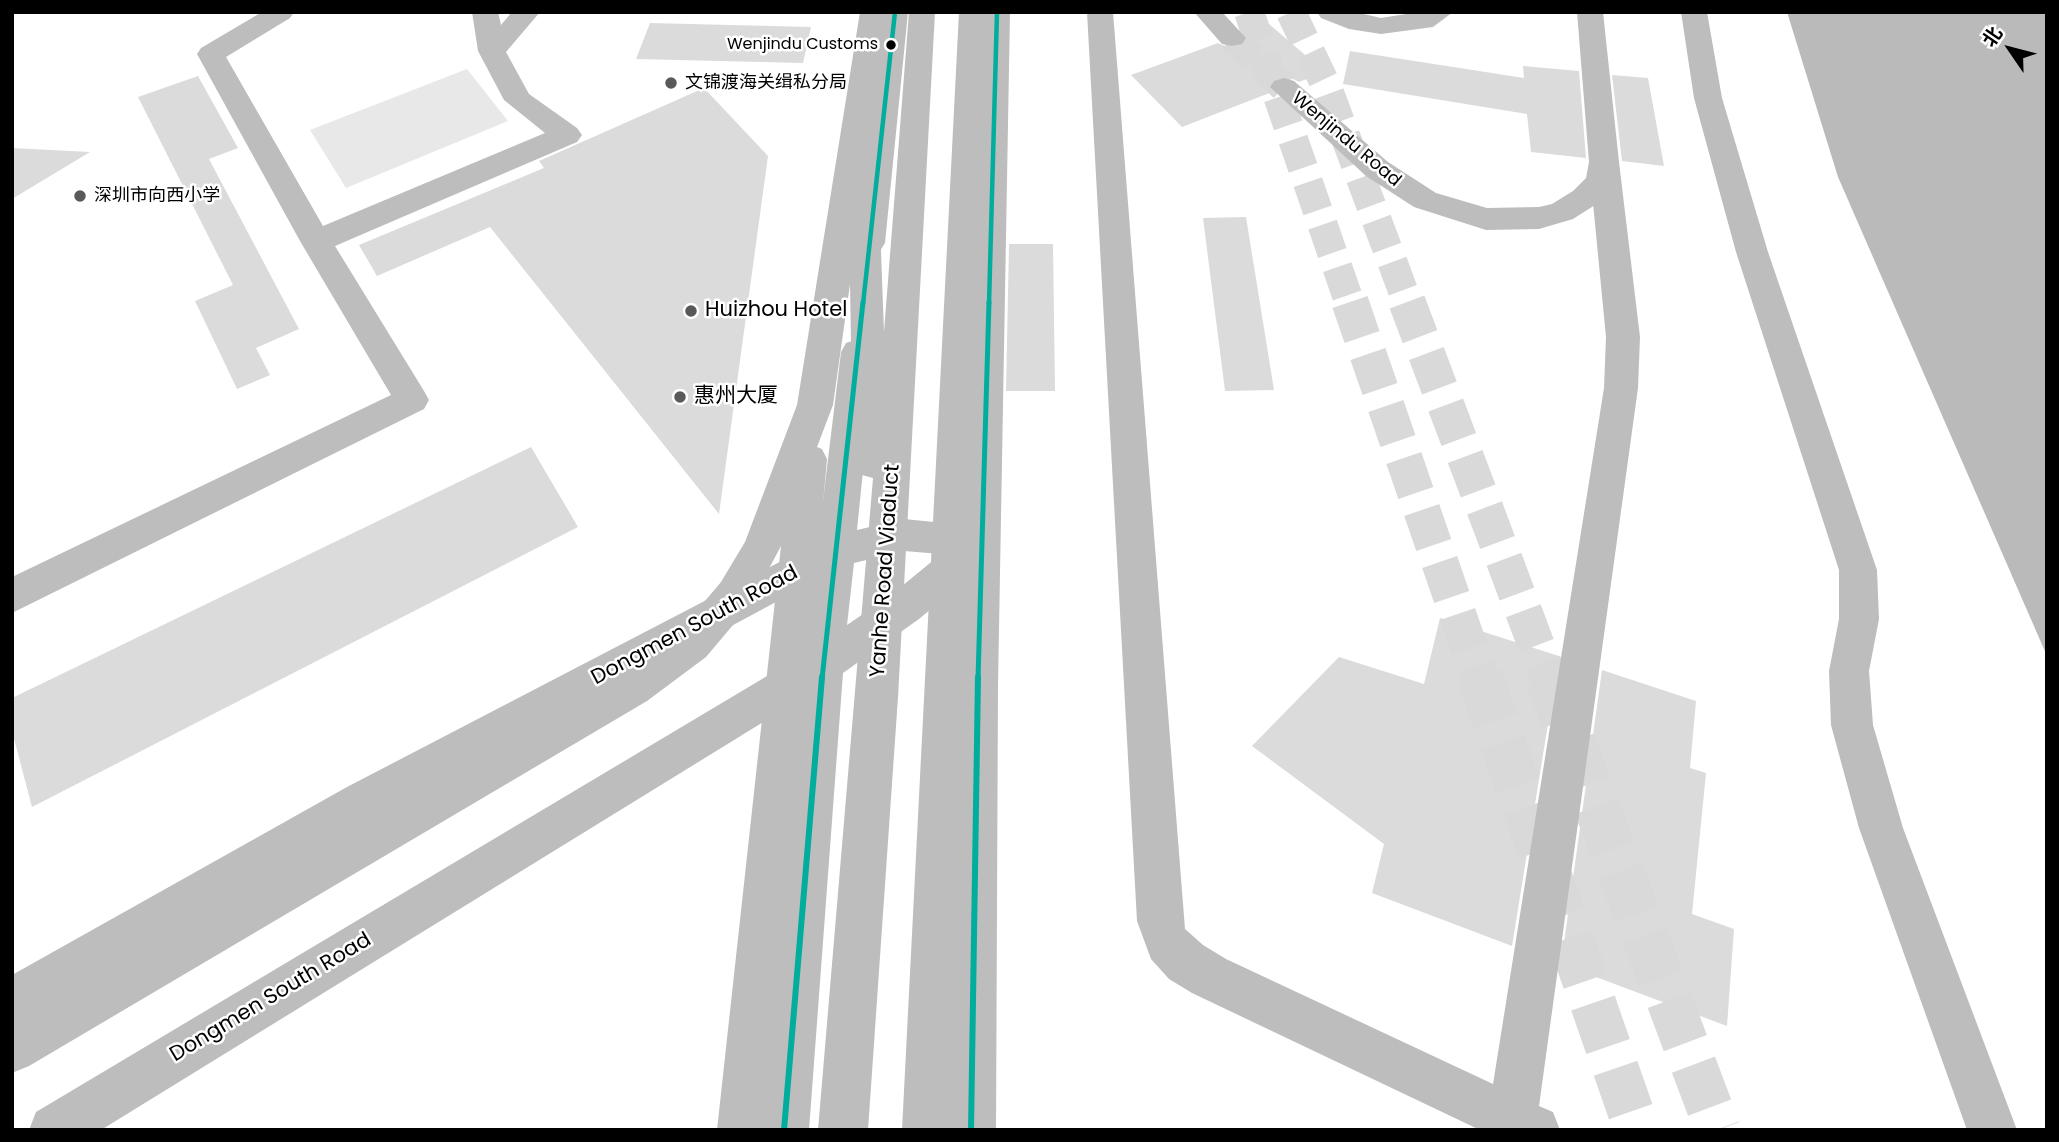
<!DOCTYPE html>
<html>
<head>
<meta charset="utf-8">
<style>
  body { margin:0 }
  #map { position:relative; width:2059px; height:1142px; overflow:hidden; background:#fff; font-family:Poppins,"Noto Sans SC",sans-serif }
  canvas { display:block }
  .frame { position:absolute; inset:0; border:14px solid #000; pointer-events:none }
  .north { position:absolute; left:1975px; top:14px; width:70px; height:70px; -webkit-text-stroke:5px #fff; paint-order:stroke; rotate:305deg; font-size:19px; font-weight:700; line-height:28px; text-align:center; color:#000 }
  .north::after { content:''; display:block; margin:auto; width:24px; height:32px; background:#000; clip-path:polygon(50% 0,100% 100%,50% 72%,0 100%) }
</style>
</head>
<body>
<div id="map">
<canvas width="2059" height="1142"></canvas>
<div class="frame"></div>
<div class="north">北</div>
</div>
<script>
const g = document.querySelector('canvas').getContext('2d');
g.lineJoin = 'round';
function fill(path, color) { g.fillStyle = color; g.fill(path, 'evenodd'); }
const shape = rows => new Path2D(rows.map(r => 'M' + r).join(''));
function trace(path, color, width, dash) { g.strokeStyle = color; g.lineWidth = width; g.lineCap = dash ? 'butt' : 'round'; g.setLineDash(dash || []); g.stroke(path); }
function write(font, color, halo, rows, align = 'center') {
  g.font = font + ' Poppins,"Noto Sans SC",sans-serif'; g.lineWidth = 5; g.setLineDash([]); g.textBaseline = 'middle'; g.strokeStyle = halo; g.fillStyle = color; for (const [text, x, y, turn = 0] of rows) {
    g.save(); g.translate(x, y); g.rotate((+turn || 0) * Math.PI / 180); g.textAlign = isNaN(turn) ? turn : align; if (halo) g.strokeText(text, 0, 0); g.fillText(text, 0, 0); g.restore();
  }
}
fill(shape([
  [467,69,508,121,346,188,310,130]
]), '#e8e8e8');
fill(shape([
  [1787,12,2047,12,2047,656,1838,177]
]), '#bababa');
fill(shape([
  [650,23,811,27,803,63,636,59],
  [1269,24,1325,72,1299,82,1285,75,1273,78,1267,87,1272,92,1182,127,1131,75,1218,43,1231,49,1243,47,1249,38,1245,33],
  [1350,51,1524,78,1523,66,1579,71,1586,158,1531,152,1527,114,1343,84],
  [1612,75,1648,78,1664,166,1622,161],
  [198,76,238,148,209,159,299,329,256,348,270,375,237,389,195,301,233,285,138,97],
  [704,88,768,156,719,514,490,227,377,276,359,245,544,168,539,161],
  [12,148,90,152,12,199],
  [1246,217,1274,390,1225,391,1203,218],
  [1009,244,1053,244,1055,391,1006,391],
  [531,447,578,527,32,807,12,731,12,698],
  [1440,618,1559,656,1512,946,1372,893,1384,844,1252,746,1339,657,1424,684],
  [1602,670,1696,701,1690,768,1706,773,1692,914,1734,929,1727,1026,1561,964]
]), '#dbdbdb');
trace(shape([
  [1232,38,1284,87]
]), '#d9d9d9', 30, [30, 15]);
trace(shape([
  [1249,12,1350,304],
  [1291,12,1328,90,1408,304]
]), '#d9d9d9', 30, [30, 15]);
trace(shape([
  [1350,302,1480,679],
  [1407,302,1549,679]
]), '#d9d9d9', 37, [37, 18]);
trace(shape([
  [1480,677,1637,1130],
  [1548,677,1718,1130]
]), '#d9d9d9', 46, [46, 23]);
fill(shape([
  [262,12,294,12,290,18,226,57,323,226,545,133,504,100,478,51,472,12,498,12,501,25,512,12,540,12,506,52,529,94,577,128,582,135,577,142,335,246,424,391,429,400,424,409,12,613,12,577,391,395,300,241,197,54,201,48,262,12],
  [1087,12,1113,12,1185,929,1203,945,1226,959,1493,1084,1604,388,1606,337,1589,162,1593,155,1604,152,1615,155,1619,162,1640,337,1638,388,1539,1106,1553,1112,1560,1130,1480,1130,1192,993,1169,979,1151,959,1137,921,1087,12],
  [1681,12,1707,12,1722,98,1768,252,1877,570,1879,619,1869,671,1873,725,1903,828,2017,1130,1967,1130,1859,828,1831,725,1829,671,1839,619,1839,570,1736,252,1694,98,1681,12]
]), '#bdbdbd');
fill(shape([
  [882,12,908,12,885,243,880,251,869,254,858,251,853,243,882,12],
  [984,12,1010,12,998,685,996,1130,946,1130,962,583,919,619,843,673,809,1130,759,1130,799,700,101,1130,29,1130,36,1112,804,654,813,582,377,817,12,1025,12,975,347,787,818,542,841,352,846,343,858,339,870,343,875,352,857,530,904,519,964,525,984,12],
  [904,551,941,554,891,595,847,625,854,563,904,551],
  [1194,12,1222,12,1246,38,1242,44,1232,46,1222,44,1194,12],
  [1317,12,1355,12,1381,18,1419,12,1453,12,1433,27,1381,34,1349,29,1321,18,1317,12],
  [1577,12,1603,12,1619,162,1615,181,1595,205,1573,219,1539,229,1486,230,1414,207,1366,176,1270,87,1274,81,1284,78,1294,81,1388,162,1436,193,1487,208,1539,207,1552,204,1573,191,1586,178,1589,162,1577,12]
]), '#bdbdbd');
fill(shape([
  [860,12,886,12,877,125,872,132,864,189,875,192,879,199,884,332,909,12,935,12,898,697,868,1130,818,1130,873,478,858,474,853,464,850,284,833,405,817,447,822,449,827,459,767,1130,717,1130,781,546,749,606,706,657,647,701,29,1066,12,1073,12,1022,619,675,678,633,721,582,745,542,797,405,860,12],
  [959,12,985,12,952,1130,902,1130,959,12]
]), '#bdbdbd');
trace(shape([
  [863,304,895,12],
  [989,304,997,12]
]), '#01ad9c', 4.5);
trace(shape([
  [822,679,863,302],
  [978,679,989,302]
]), '#01ad9c', 5);
trace(shape([
  [784,1130,822,677],
  [971,1130,978,677]
]), '#01ad9c', 6);
for (const [x, y, r, color] of [
  [891,45,6,"#000"],
  [671,83,7,"#595959"],
  [80,196,7,"#595959"],
  [691,311,7,"#595959"],
  [680,397,7,"#595959"]
]) { const dot = new Path2D(); dot.arc(x, y, r, 0, 2 * Math.PI); g.fillStyle = color; g.fill(dot); trace(dot, '#fff', 2.5); }
write('16px', '#000', '#fff', [
  ["Wenjindu Customs",878,45]
], 'right');
write('18px', '#000', '#fff', [
  ["文锦渡海关缉私分局",685,83],
  ["深圳市向西小学",94,196]
], 'left');
write('18px', '#000', '#fff', [
  ["Wenjindu Road",1346,140,40]
]);
write('21px', '#000', '#fff', [
  ["Huizhou Hotel",705,311],
  ["惠州大厦",694,397]
], 'left');
write('21px', '#000', '#fff', [
  ["Yanhe Road Viaduct",886,571,-86],
  ["Dongmen South Road",695,626,-28],
  ["Dongmen South Road",271,998,-31]
]);
</script>
</body>
</html>
